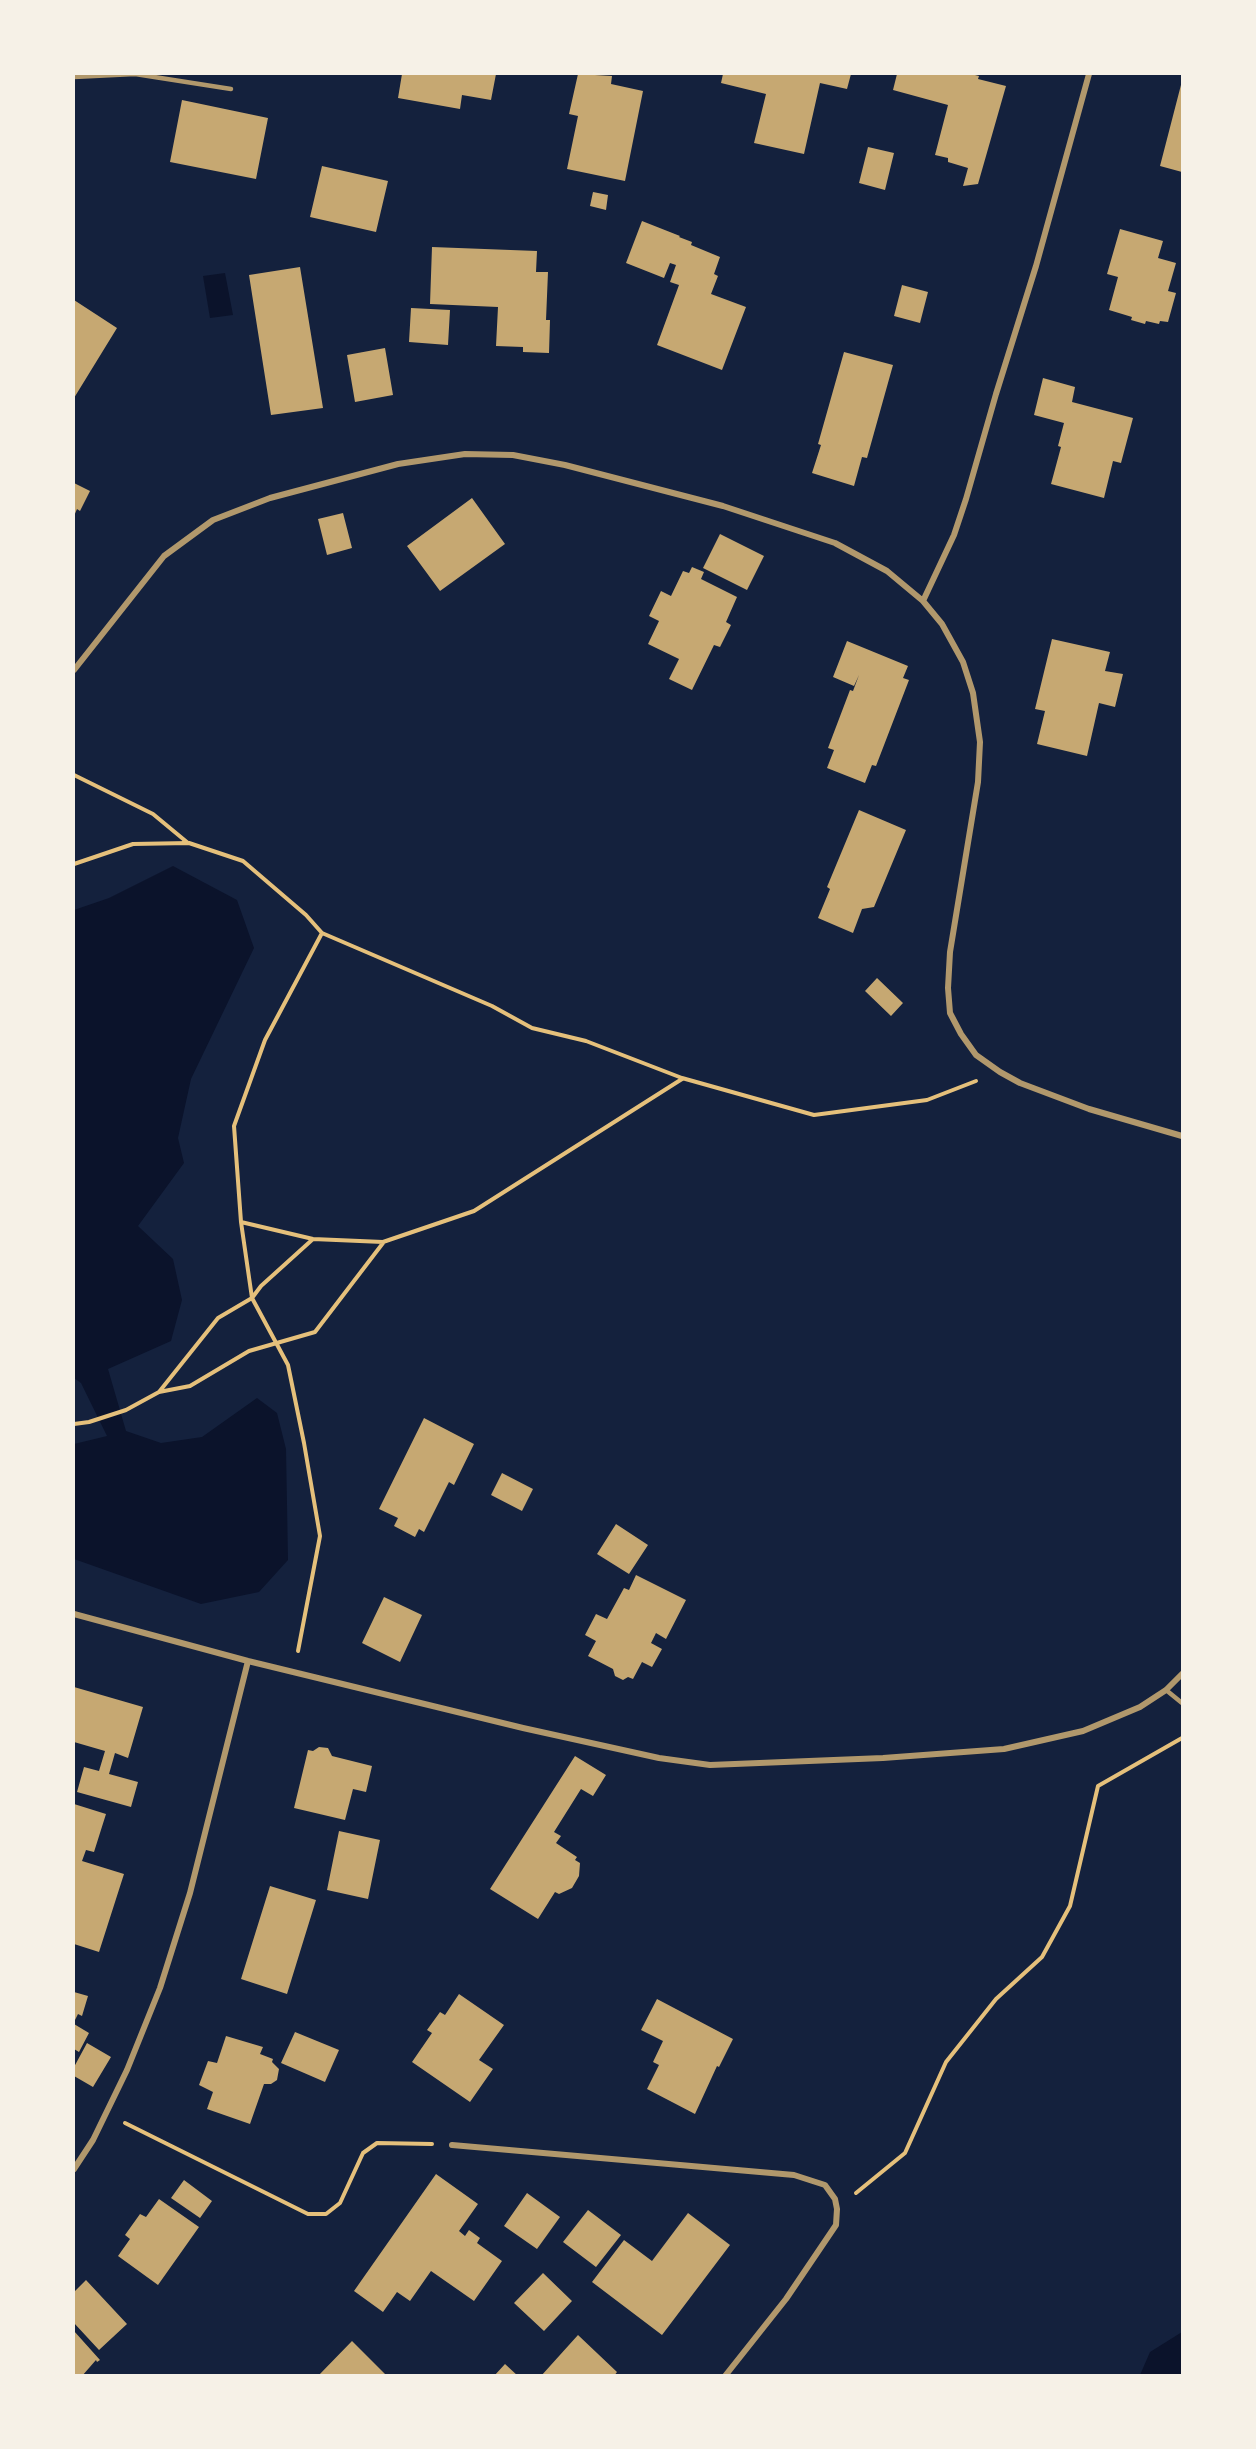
<!DOCTYPE html>
<html>
<head>
<meta charset="utf-8">
<style>
  body { margin:0 }
  #map { position:relative; width:1256px; height:2449px; overflow:hidden; background:#14213d; font-family:"Open Sans",sans-serif }
  canvas { display:block }
  .frame { position:absolute; inset:0; border:75px solid #f6f1e7; pointer-events:none }
</style>
</head>
<body>
<div id="map">
<canvas width="1256" height="2449"></canvas>
<div class="frame"></div>
</div>
<script>
const g = document.querySelector('canvas').getContext('2d');
g.lineJoin = 'round';
function fill(path, color) { g.fillStyle = color; g.fill(path, 'evenodd'); }
const shape = rows => new Path2D(rows.map(r => 'M' + r).join(''));
function trace(path, color, width, dash) { g.strokeStyle = color; g.lineWidth = width; g.lineCap = dash ? 'butt' : 'round'; g.setLineDash(dash || []); g.stroke(path); }
fill(shape([
  [225,273,233,315,210,318,203,276],
  [173,866,237,900,254,948,191,1079,178,1138,184,1163,138,1226,173,1259,182,1300,171,1341,108,1369,126,1431,161,1443,202,1437,257,1398,277,1413,286,1449,288,1560,259,1592,201,1604,74,1559,74,1444,107,1436,81,1383,74,1378,74,910,109,898],
  [1182,2332,1182,2375,1140,2375,1150,2352]
]), '#0b132b');
fill(shape([
  [402,74,496,74,491,100,462,95,460,109,398,98],
  [578,74,612,76,611,84,643,91,625,181,567,169,578,116,569,114],
  [723,74,851,74,847,89,820,83,804,154,754,143,766,94,721,83],
  [897,74,971,74,979,76,978,79,1006,86,978,184,963,186,968,168,948,162,948,158,935,155,948,105,893,90],
  [1182,81,1182,172,1160,166],
  [182,100,268,118,256,179,170,162],
  [868,147,894,153,885,190,859,183],
  [322,166,388,181,376,232,310,217],
  [593,192,608,195,606,210,590,206],
  [642,221,680,236,679,237,692,242,691,245,720,257,714,274,718,276,711,294,746,307,722,370,657,345,679,285,670,282,676,265,670,263,664,278,626,263],
  [1120,229,1163,241,1158,258,1176,263,1168,291,1176,293,1168,322,1160,321,1159,324,1146,321,1145,324,1131,320,1132,317,1109,310,1118,277,1107,274],
  [432,247,537,251,536,272,548,272,546,320,550,320,549,353,523,352,523,347,496,346,498,307,430,304],
  [300,267,323,408,271,415,249,275],
  [902,285,928,292,920,323,894,316],
  [74,300,117,328,74,398],
  [411,308,450,310,448,345,409,342],
  [385,348,393,395,355,402,347,355],
  [844,352,893,365,867,458,862,457,854,486,812,473,821,445,818,444],
  [1043,378,1075,387,1072,402,1133,418,1121,463,1113,461,1104,498,1051,484,1061,447,1058,446,1064,423,1034,415],
  [74,483,90,491,80,511,77,509,74,516],
  [472,498,505,544,440,591,407,546],
  [343,513,352,548,327,555,318,519],
  [720,534,764,556,747,590,703,568],
  [692,567,704,572,701,579,737,597,726,622,731,625,720,647,714,645,692,690,669,679,679,659,648,644,659,621,649,616,661,591,671,596,683,571,689,573],
  [1052,639,1110,652,1105,671,1123,674,1115,707,1099,703,1087,756,1037,744,1045,711,1035,709],
  [847,641,908,666,903,678,909,680,876,766,872,765,865,783,827,768,834,750,828,748,850,690,853,691,859,675,854,686,833,677],
  [859,810,906,830,874,907,862,909,853,933,818,918,830,889,827,887],
  [877,978,903,1003,891,1016,865,991],
  [424,1418,474,1444,454,1485,449,1482,424,1532,419,1529,415,1537,394,1526,398,1518,379,1509],
  [502,1473,533,1489,522,1511,491,1495],
  [616,1524,648,1545,629,1574,597,1554],
  [636,1575,686,1600,666,1639,656,1633,651,1643,662,1649,652,1667,642,1662,633,1679,628,1677,623,1680,615,1676,613,1669,588,1656,596,1641,585,1635,596,1614,607,1619,624,1588,629,1590],
  [384,1597,422,1615,400,1662,362,1643],
  [74,1687,143,1707,128,1758,115,1753,109,1774,138,1782,131,1807,77,1792,84,1767,99,1771,105,1751,74,1742],
  [319,1747,328,1748,332,1756,372,1766,366,1792,353,1789,345,1820,294,1808,308,1750,313,1751],
  [575,1756,606,1775,593,1796,581,1789,554,1832,561,1836,556,1843,577,1857,575,1860,580,1863,579,1876,572,1888,559,1894,555,1892,538,1919,490,1889],
  [74,1804,106,1814,94,1852,86,1850,82,1861,124,1874,99,1952,74,1944],
  [339,1831,380,1840,368,1899,327,1890],
  [270,1886,316,1900,287,1994,241,1979],
  [74,1992,88,1996,82,2016,78,2014,74,2022],
  [459,1994,504,2025,479,2060,493,2069,470,2102,412,2062,432,2033,427,2030,440,2012,445,2015],
  [657,1999,733,2039,719,2067,717,2066,695,2114,647,2089,659,2065,653,2062,663,2041,641,2030],
  [74,2024,89,2033,79,2052,74,2049],
  [295,2032,339,2050,325,2082,281,2063],
  [226,2036,263,2047,260,2054,273,2059,272,2062,279,2069,277,2080,271,2084,264,2084,250,2124,207,2109,213,2092,199,2085,208,2061,217,2063],
  [87,2043,111,2057,93,2087,74,2076,74,2067],
  [436,2174,478,2204,459,2231,465,2236,469,2230,480,2238,477,2243,502,2261,474,2301,431,2271,410,2301,397,2292,383,2312,354,2291],
  [184,2180,212,2201,200,2218,171,2198],
  [527,2193,560,2217,537,2249,504,2226],
  [159,2199,199,2227,158,2285,118,2256,130,2239,125,2235,140,2214,146,2217],
  [588,2210,621,2235,596,2267,563,2242],
  [688,2213,730,2245,662,2335,592,2282,624,2240,652,2261],
  [543,2273,572,2301,544,2331,514,2303],
  [86,2280,127,2324,99,2350,74,2323,74,2292],
  [74,2331,100,2360,97,2362,96,2360,82,2376,74,2376],
  [578,2335,617,2372,614,2376,541,2376],
  [352,2341,387,2376,318,2376],
  [505,2364,518,2376,494,2376]
]), '#c6a872');
trace(shape([
  [74,775,153,814,188,843],
  [74,864,133,844,189,843,243,861,306,915,322,933,492,1006,532,1028,586,1041,682,1078,814,1115,927,1100,976,1081],
  [241,1222,313,1239,383,1242,474,1211,682,1079],
  [159,1392,190,1386,249,1351,315,1332,383,1243],
  [74,1424,89,1422,126,1410,159,1392,218,1318,252,1298,261,1286,313,1239],
  [298,1651,320,1536,304,1443,288,1365,252,1298,241,1222,234,1126,265,1040,322,933],
  [125,2123,308,2214,326,2214,340,2203,363,2153,377,2143,432,2144],
  [856,2193,905,2153,946,2062,996,1999,1042,1957,1070,1906,1098,1786,1182,1738]
]), '#e5c07b', 4);
trace(shape([
  [74,77,135,74,231,89],
  [1166,1690,1182,1703]
]), '#b1986c', 4.5);
trace(shape([
  [923,601,954,535,966,499,996,394,1036,266,1089,74],
  [74,670,164,556,213,520,270,498,398,464,465,454,513,455,565,465,723,506,835,543,887,571,923,601,942,624,963,662,973,693,980,742,978,782,950,952,948,988,950,1013,961,1034,976,1055,1000,1072,1020,1083,1089,1109,1182,1136],
  [74,1614,248,1661,523,1728,659,1758,710,1765,883,1758,1004,1749,1083,1731,1140,1707,1166,1690,1182,1674],
  [452,2145,794,2175,825,2185,835,2199,837,2209,836,2225,786,2299,725,2376],
  [74,2169,93,2140,127,2070,160,1988,190,1893,248,1661]
]), '#b1986c', 6);
</script>
</body>
</html>
